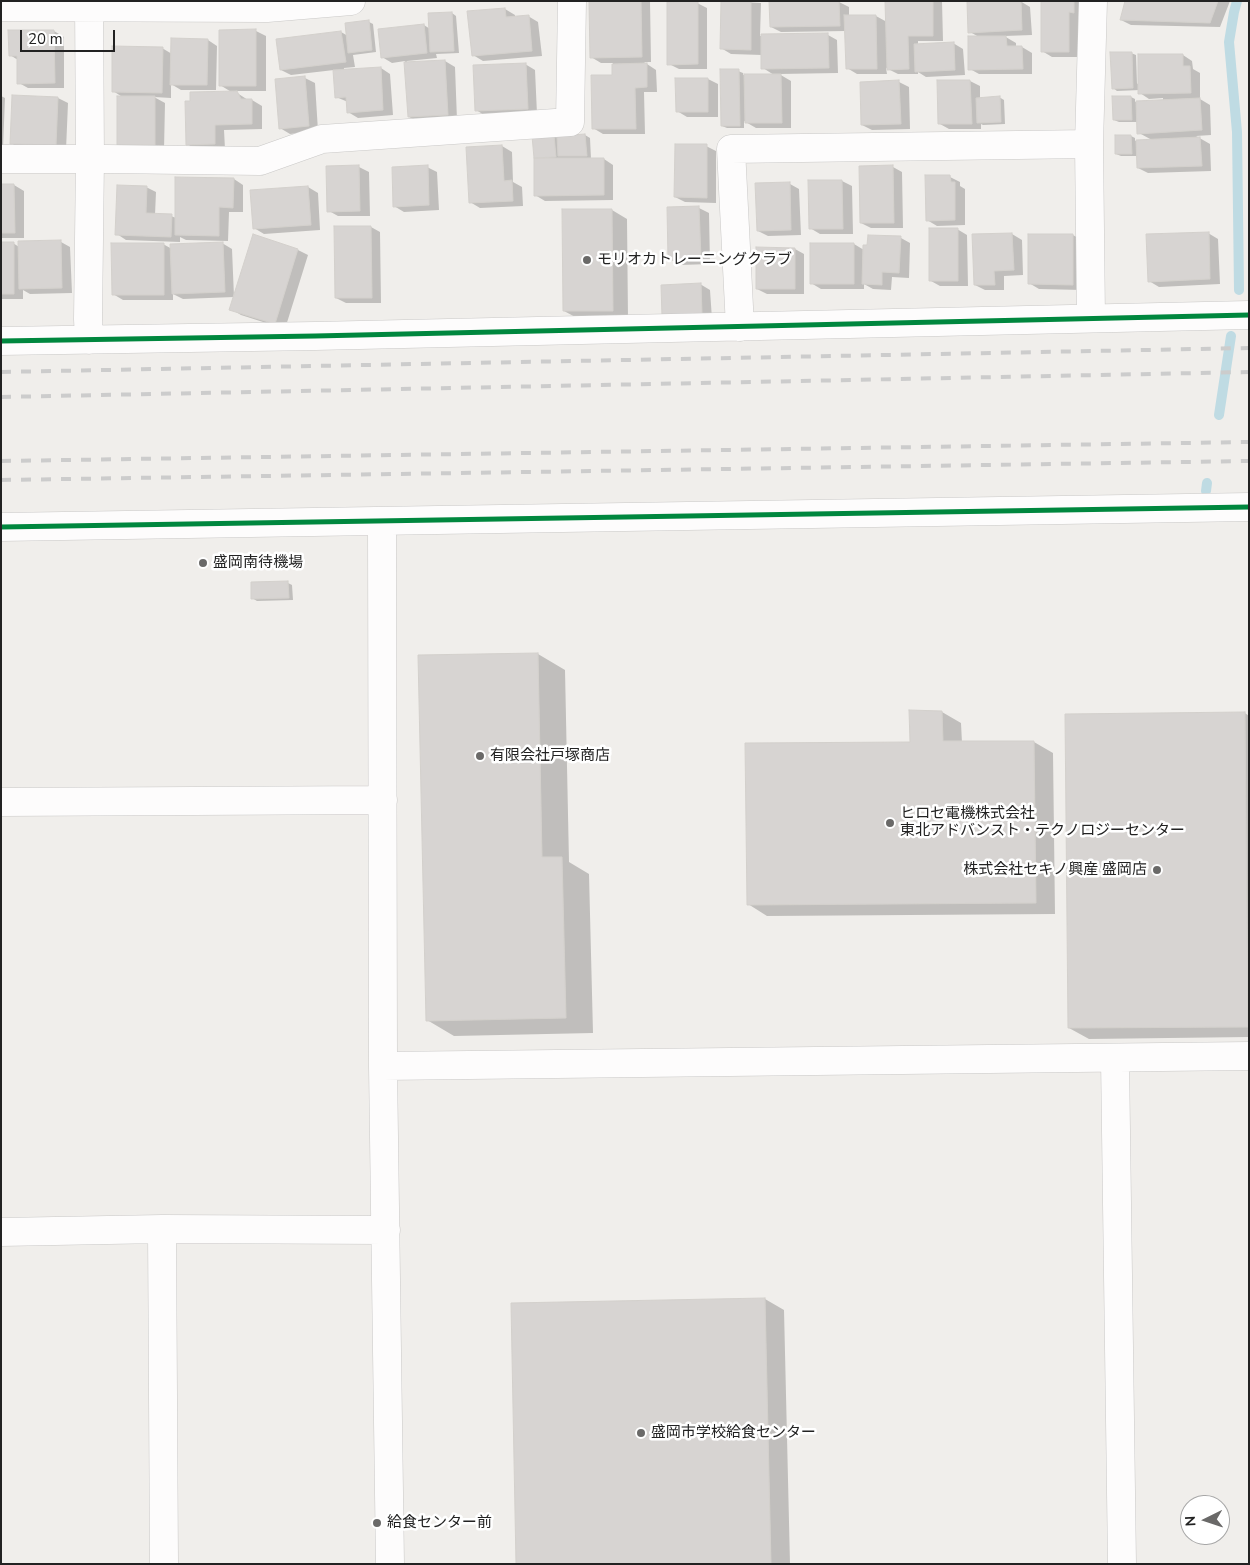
<!DOCTYPE html>
<html>
<head>
<meta charset="utf-8">
<style>
  body { margin:0 }
  #map { position:relative; width:1250px; height:1565px; overflow:hidden; background:#f0eeeb; font-family:"Nunito Sans",sans-serif }
  canvas { display:block }
  .frame { position:absolute; inset:0; border:2px solid #222; pointer-events:none }
  .north { position:absolute; left:1180px; top:1495px; width:50px; height:50px; box-sizing:border-box; background:#fff; border:1px solid #a7a7a7; border-radius:50%; rotate:266deg; font-size:14px; font-weight:700; line-height:20px; text-align:center; color:#222 }
  .north::after { content:''; display:block; margin:auto; width:18px; height:22px; background:#6a6968; clip-path:polygon(50% 0,100% 100%,50% 72%,0 100%) }
  .scale { position:absolute; left:20px; top:30px; width:95px; height:22px; box-sizing:border-box; border:2px solid #222; border-top:0; padding-left:6px; font-size:15px; line-height:18px; white-space:nowrap; color:#222; -webkit-text-stroke:4px #fff; paint-order:stroke }
</style>
</head>
<body>
<div id="map">
<canvas width="1250" height="1565"></canvas>
<div class="frame"></div>
<div class="north">N</div>
<div class="scale">20 m</div>
</div>
<script>
const g = document.querySelector('canvas').getContext('2d');
g.lineJoin = 'round';
function fill(path, color) { g.fillStyle = color; g.fill(path, 'evenodd'); }
const shape = rows => new Path2D(rows.map(r => 'M' + r).join(''));
function trace(path, color, width, dash) { g.strokeStyle = color; g.lineWidth = width; g.lineCap = dash ? 'butt' : 'round'; g.setLineDash(dash || []); g.stroke(path); }
function write(font, color, halo, rows, align = 'center') {
  g.font = font + ' "Nunito Sans","Noto Sans JP",sans-serif'; g.lineWidth = 5; g.setLineDash([]); g.textBaseline = 'middle'; g.strokeStyle = halo; g.fillStyle = color; for (const [text, x, y, turn = 0] of rows) {
    g.save(); g.translate(x, y); g.rotate((+turn || 0) * Math.PI / 180); g.textAlign = isNaN(turn) ? turn : align; if (halo) g.strokeText(text, 0, 0); g.fillText(text, 0, 0); g.restore();
  }
}
fill(shape([
  [590,1,650,1,651,62,644,62,656,70,657,92,644,92,645,134,603,134,593,128,613,76,613,63,601,63,591,57],
  [722,1,761,3,760,36,828,35,837,40,838,73,779,74,791,81,791,128,756,128,744,121,744,128,727,128,722,126,738,71,743,73,743,75,774,75,763,68,762,55,731,54,721,48],
  [886,1,942,1,943,41,918,41,918,45,953,43,963,49,965,75,926,77,918,72,918,74,898,74,886,68,887,74,857,74,847,68,846,31,781,32,771,27,839,2,849,7,849,16,876,16,887,22],
  [1020,1,1030,7,1032,35,1004,36,1016,43,1016,47,1022,47,1032,53,1032,74,979,74,970,69,979,37,970,32],
  [1043,1,1084,1,1083,17,1078,17,1078,57,1052,57,1042,51],
  [1126,1,1230,1,1220,27,1131,25,1121,20],
  [697,3,707,8,707,69,679,69,669,64],
  [505,9,515,15,515,18,528,16,538,22,542,56,483,61,473,55],
  [452,13,456,16,459,53,436,54,437,58,407,61,407,63,445,61,455,67,457,120,419,122,409,117,405,61,392,63,382,57,424,25,430,29],
  [369,22,373,24,376,52,353,55,355,67,344,68,344,70,381,68,390,74,393,115,358,118,348,112,348,102,336,97,334,70,291,75,281,70,277,41,341,32,348,36],
  [54,31,64,37,64,88,28,88,19,83,18,60,10,55],
  [256,31,266,36,266,91,234,91,248,100,252,100,262,106,262,129,224,130,225,149,197,150,187,144,233,93,220,85],
  [208,40,217,46,216,90,181,90,171,84,171,98,154,97,165,103,164,150,128,150,119,144,124,98,113,91,162,48,172,54],
  [1131,53,1136,55,1137,84,1183,55,1192,61,1193,69,1200,73,1200,99,1210,105,1211,135,1196,136,1210,144,1211,171,1148,173,1138,168,1138,156,1121,156,1116,154,1131,136,1135,138,1135,141,1152,140,1139,133,1138,122,1119,122,1114,120,1131,97,1135,99,1135,102,1163,101,1163,98,1149,99,1140,93,1140,90,1117,91,1113,88],
  [525,64,535,70,537,114,486,116,476,110],
  [305,78,315,83,318,131,290,134,280,128],
  [676,79,708,79,718,84,718,117,687,117,677,111],
  [970,81,980,86,980,99,999,97,1004,100,1005,124,983,125,981,124,981,129,949,129,940,124],
  [899,82,909,87,910,129,872,130,862,125],
  [1,96,5,98,3,148,1,148],
  [58,98,68,103,66,150,21,149,11,143],
  [585,135,590,138,591,159,604,159,613,165,613,200,545,201,535,195,535,158,554,136,558,138],
  [502,146,512,152,513,182,522,187,523,206,480,208,470,202],
  [706,146,716,151,716,203,685,202,675,197],
  [359,167,369,172,370,216,338,216,329,211],
  [427,167,437,172,439,210,404,212,394,206],
  [893,167,902,172,903,228,871,228,861,223],
  [950,177,960,182,960,186,965,189,965,225,937,226,927,220],
  [234,179,243,185,243,212,229,212,228,241,186,240,180,237,180,242,126,240,117,234,146,187,156,192,155,215,171,216,176,218],
  [842,181,852,186,853,234,820,234,810,228],
  [790,184,799,189,801,235,768,236,758,231],
  [1,185,14,185,24,191,24,238,1,238],
  [308,187,318,193,320,230,264,234,254,228],
  [669,208,699,208,709,213,710,264,680,265,670,259],
  [612,210,627,219,628,319,579,319,564,311],
  [371,227,380,232,381,303,346,303,336,298],
  [957,229,967,235,968,286,940,286,931,281],
  [1208,233,1218,239,1220,284,1159,287,1149,281],
  [1012,234,1022,240,1023,275,1004,276,1004,290,985,290,975,285],
  [1029,235,1073,235,1083,241,1082,290,1039,289,1029,283],
  [253,236,298,250,308,255,285,329,241,315,231,309],
  [901,238,910,243,909,278,892,277,891,290,873,289,864,284,864,289,821,289,811,283,854,244,864,250],
  [61,242,70,247,72,293,30,294,23,290,23,299,1,299,1,243,13,243,19,247],
  [222,243,232,249,234,297,183,299,173,294,173,300,123,300,113,294,163,244,172,249],
  [795,249,804,254,804,294,767,294,757,289],
  [700,284,710,290,712,319,673,322],
  [288,583,292,585,293,600,257,601,252,598],
  [538,654,565,670,569,862,589,874,593,1033,454,1036,427,1020],
  [942,712,961,723,962,743,1034,742,1053,753,1055,914,767,916,748,904],
  [1245,713,1249,716,1249,1037,1089,1039,1069,1028],
  [765,1299,784,1310,790,1564,518,1564]
]), '#0003');
trace(shape([
  [1237,1,1234,12,1229,42,1237,132,1239,290],
  [1219,415,1231,336],
  [1206,491,1207,483]
]), '#bfdbe3', 10);
const building = shape([
  [589,1,641,1,642,57,590,58,589,1],
  [698,1,698,64,667,65,667,2,698,1],
  [721,1,751,1,751,50,720,49,721,1],
  [769,1,839,1,840,26,770,27,769,1],
  [885,1,933,1,933,36,908,36,909,69,887,70,885,1],
  [967,1,1021,1,1022,30,968,33,967,1],
  [1041,1,1074,1,1074,13,1069,12,1069,52,1041,52,1041,1],
  [1125,1,1218,1,1210,23,1120,20,1125,1],
  [505,8,506,17,529,15,532,51,472,56,467,11,505,8],
  [452,12,454,51,430,52,428,13,452,12],
  [844,15,876,15,877,69,846,69,844,15],
  [369,20,372,50,348,53,345,23,369,20],
  [424,24,427,53,381,58,378,29,424,24],
  [256,29,256,86,219,86,219,30,256,29],
  [8,30,54,30,55,83,17,84,17,56,9,56,8,30],
  [341,31,346,62,280,70,276,39,341,31],
  [828,33,829,68,761,69,761,34,828,33],
  [968,36,1006,36,1007,46,1022,46,1023,69,968,70,968,36],
  [171,38,208,39,207,85,170,85,171,38],
  [954,42,955,70,915,72,914,44,954,42],
  [112,46,163,47,162,93,112,92,112,46],
  [1110,52,1132,52,1133,88,1112,89,1110,52],
  [1138,54,1183,54,1183,66,1190,66,1191,93,1138,94,1138,54],
  [445,60,448,115,408,117,404,62,445,60],
  [526,63,528,109,475,111,473,65,526,63],
  [647,63,647,87,635,88,636,129,592,129,591,75,612,75,612,64,647,63],
  [381,67,383,110,347,113,346,97,335,98,333,70,381,67],
  [720,69,739,69,740,126,721,126,720,69],
  [744,74,781,74,782,123,745,123,744,74],
  [305,76,309,126,279,129,275,79,305,76],
  [675,78,708,78,708,112,676,112,675,78],
  [899,80,901,124,861,125,860,82,899,80],
  [937,80,970,80,972,124,938,124,937,80],
  [237,91,241,99,252,99,252,124,215,125,215,144,186,145,185,101,190,101,190,92,237,91],
  [12,95,58,97,56,145,10,144,12,95],
  [117,96,155,96,155,145,117,145,117,96],
  [1000,96,1001,122,977,123,976,98,1000,96],
  [1112,96,1131,96,1132,120,1113,120,1112,96],
  [1200,98,1202,130,1137,134,1136,101,1200,98],
  [585,134,587,156,558,156,557,136,585,134],
  [554,135,556,157,534,158,532,136,554,135],
  [1115,135,1131,135,1132,154,1115,154,1115,135],
  [1200,137,1202,166,1137,168,1136,140,1200,137],
  [675,144,707,144,707,198,674,197,675,144],
  [502,145,504,181,512,180,513,201,469,203,466,147,502,145],
  [534,158,604,158,604,195,534,196,534,158],
  [359,165,360,211,327,212,326,166,359,165],
  [428,165,429,205,393,207,392,167,428,165],
  [893,165,894,223,860,223,859,166,893,165],
  [925,175,950,175,951,182,955,182,955,220,926,221,925,175],
  [175,177,234,178,233,208,219,207,219,236,175,235,175,177],
  [808,180,842,180,843,229,809,229,808,180],
  [790,182,791,230,757,231,755,183,790,182],
  [1,184,14,184,15,233,1,233,1,184],
  [117,185,147,186,146,213,172,214,171,237,115,235,117,185],
  [308,186,311,225,253,229,250,190,308,186],
  [699,206,701,259,668,260,667,207,699,206],
  [562,209,612,209,613,311,563,311,562,209],
  [334,226,371,226,372,298,335,298,334,226],
  [929,228,958,228,958,281,929,281,929,228],
  [1209,232,1210,279,1148,282,1146,234,1209,232],
  [1012,233,1014,270,994,271,995,285,974,285,972,234,1012,233],
  [253,234,298,249,275,324,229,310,253,234],
  [1028,234,1073,234,1073,285,1028,284,1028,234],
  [868,235,901,236,899,273,882,272,882,285,862,284,863,245,867,245,868,235],
  [61,240,62,288,19,289,18,241,61,240],
  [1,242,14,242,14,294,1,294,1,242],
  [223,242,225,292,172,294,170,244,223,242],
  [111,243,164,243,164,295,112,295,111,243],
  [810,243,854,243,854,284,810,284,810,243],
  [756,247,795,248,795,289,756,289,756,247],
  [701,283,702,314,662,317,661,285,701,283],
  [288,581,289,598,251,599,251,582,288,581],
  [538,653,542,857,562,857,566,1018,426,1021,418,655,538,653],
  [909,710,942,711,943,741,1034,741,1036,903,747,905,745,743,910,742,909,710],
  [1245,712,1248,1027,1068,1028,1065,714,1245,712],
  [765,1298,771,1564,516,1564,511,1303,765,1298]
]);
fill(building, '#d7d4d2');
trace(building, '#d3d0cc', 1);
const minor = shape([
  [89,1,90,159,88,319,89,340],
  [1,7,267,8,351,1],
  [1,159,107,159,260,161,322,139,570,122,572,1],
  [1091,318,1089,144,1093,1],
  [740,327,731,149,1089,144],
  [1,341,315,336,1249,315],
  [382,521,383,1066,390,1564],
  [1,527,1249,507],
  [1,802,383,800],
  [1115,1059,1122,1564],
  [383,1066,1249,1056],
  [162,1229,164,1564],
  [1,1232,162,1229,386,1230]
]);
trace(minor, '#c9c8c7', 29);
trace(minor, '#fdfcfc', 28);
trace(shape([
  [1,372,1249,348],
  [1,397,1249,372],
  [1,461,1249,442],
  [1,480,1249,461]
]), '#ccc', 4, [10, 10]);
trace(shape([
  [1,341,315,336,1249,315],
  [1,527,1249,507]
]), '#00873e', 5);
for (const [x, y, r, color] of [
  [587,260,5,"#6a6968"],
  [203,563,5,"#6a6968"],
  [480,756,5,"#6a6968"],
  [890,823,5,"#6a6968"],
  [1157,870,5,"#6a6968"],
  [641,1433,5,"#6a6968"],
  [377,1523,5,"#6a6968"]
]) { const dot = new Path2D(); dot.arc(x, y, r, 0, 2 * Math.PI); g.fillStyle = color; g.fill(dot); trace(dot, '#fff', 2); }
write('15px', '#222', '#fff', [
  ["モリオカトレーニングクラブ",597,260],
  ["盛岡南待機場",213,563],
  ["有限会社戸塚商店",490,756],
  ["ヒロセ電機株式会社",900,814],
  ["東北アドバンスト・テクノロジーセンター",900,831],
  ["株式会社セキノ興産 盛岡店",1147,870,"right"],
  ["盛岡市学校給食センター",651,1433],
  ["給食センター前",387,1523]
], 'left');
</script>
</body>
</html>
